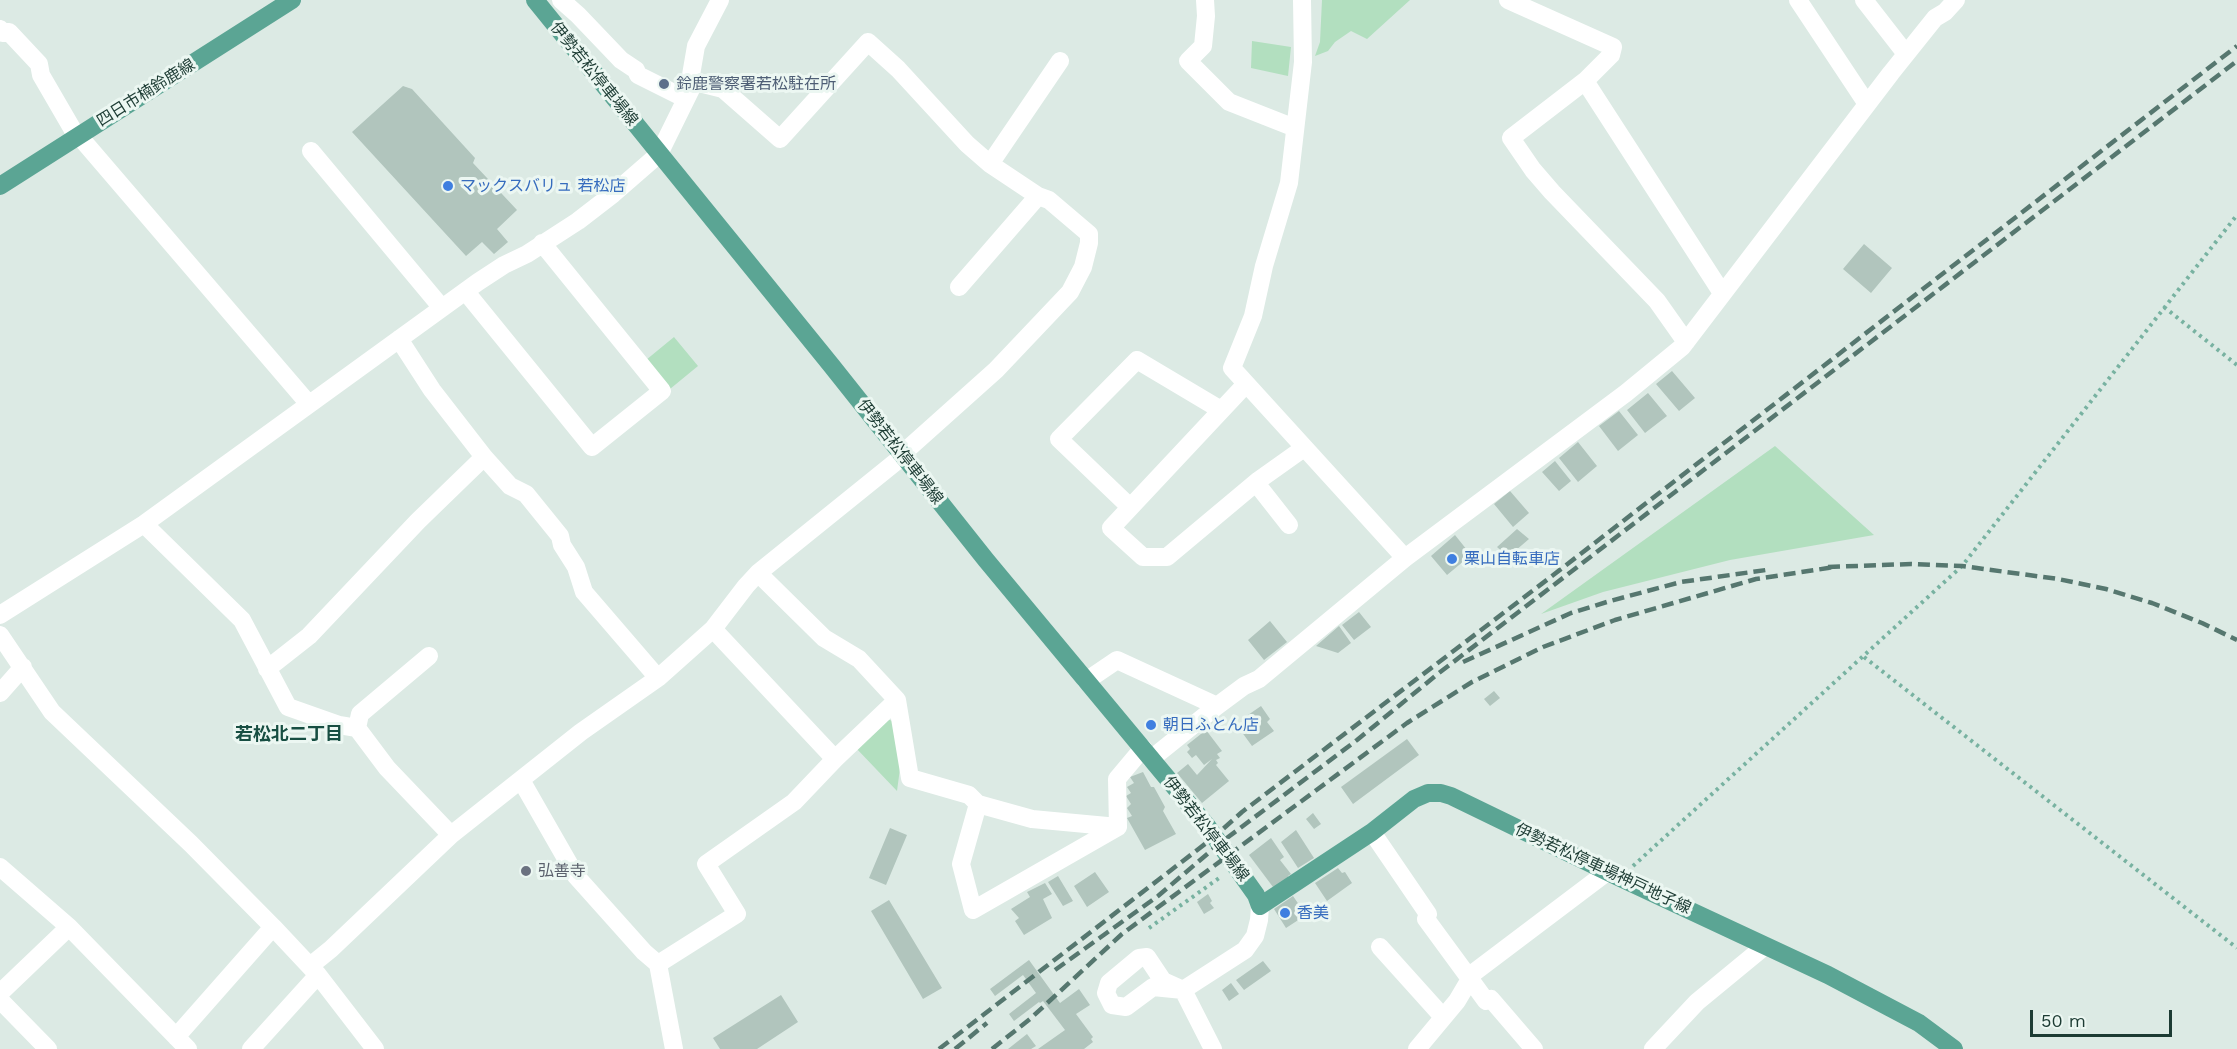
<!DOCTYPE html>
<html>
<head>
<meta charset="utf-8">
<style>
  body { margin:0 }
  #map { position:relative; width:2237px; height:1049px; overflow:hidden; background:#dceae4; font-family:"Work Sans",sans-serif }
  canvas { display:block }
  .scale { position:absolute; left:2030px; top:1010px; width:142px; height:27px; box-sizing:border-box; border:3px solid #1c3b33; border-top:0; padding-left:8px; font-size:18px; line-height:21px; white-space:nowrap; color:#1c3b33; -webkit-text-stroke:4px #ecf7f2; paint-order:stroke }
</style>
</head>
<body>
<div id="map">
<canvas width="2237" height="1049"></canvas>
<div class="scale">50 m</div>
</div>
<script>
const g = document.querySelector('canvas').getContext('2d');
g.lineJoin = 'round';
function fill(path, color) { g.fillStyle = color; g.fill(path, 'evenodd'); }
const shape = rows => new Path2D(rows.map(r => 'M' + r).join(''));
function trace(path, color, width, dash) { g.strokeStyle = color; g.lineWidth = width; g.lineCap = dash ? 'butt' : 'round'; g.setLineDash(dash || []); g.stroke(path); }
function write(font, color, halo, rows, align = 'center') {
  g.font = font + ' "Work Sans","Noto Sans JP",sans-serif'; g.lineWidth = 6; g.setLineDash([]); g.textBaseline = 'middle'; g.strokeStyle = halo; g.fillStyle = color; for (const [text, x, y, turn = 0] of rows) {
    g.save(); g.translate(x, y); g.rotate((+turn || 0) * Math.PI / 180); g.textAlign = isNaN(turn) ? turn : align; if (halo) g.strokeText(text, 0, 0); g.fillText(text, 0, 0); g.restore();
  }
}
fill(shape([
  [1322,0,1410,0,1367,39,1351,31,1335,42,1328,51,1315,56,1320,42],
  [1252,41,1291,47,1288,76,1251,68],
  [674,337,698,366,670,389,646,360],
  [1775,446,1874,535,1730,560,1603,592,1541,614],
  [886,718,896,723,901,761,897,791,855,747]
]), '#b2dfbf');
fill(shape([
  [403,86,412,89,475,158,473,163,517,210,497,229,508,242,494,254,482,242,466,256,352,132],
  [1864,244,1892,268,1871,293,1843,269],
  [1672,371,1695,398,1679,411,1656,384],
  [1648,393,1667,416,1645,433,1627,410],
  [1619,411,1638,435,1618,451,1599,426],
  [1578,442,1597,466,1578,482,1559,458],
  [1555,461,1571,481,1559,491,1542,472],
  [1510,491,1529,513,1513,527,1494,504],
  [1517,529,1529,539,1508,557,1497,547],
  [1455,535,1471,555,1447,575,1431,556],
  [1359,612,1371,627,1354,640,1342,625],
  [1270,621,1287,642,1264,660,1248,640],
  [1339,626,1351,643,1338,653,1316,646],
  [1494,691,1500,698,1490,706,1484,699],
  [1261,706,1270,719,1267,722,1274,731,1252,746,1241,731,1253,722,1248,715],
  [1206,730,1222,751,1217,754,1220,758,1216,760,1218,763,1216,765,1229,781,1202,803,1177,773,1188,764,1197,775,1212,759,1204,765,1196,755,1192,758,1187,752,1190,749,1187,745],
  [1407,739,1419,755,1353,804,1341,787],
  [1143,772,1151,787,1154,787,1165,807,1163,811,1176,834,1145,850,1127,818,1132,816,1127,808,1131,804,1126,796,1131,793,1127,787,1134,783,1130,777],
  [1313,813,1321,824,1314,829,1306,819],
  [890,828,907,835,886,885,869,878],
  [1296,830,1314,858,1298,868,1281,842],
  [1271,838,1284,857,1280,860,1291,874,1288,876,1289,879,1273,887,1249,855],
  [1338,868,1342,873,1345,872,1352,883,1327,901,1315,883],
  [1095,872,1109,892,1087,907,1074,886],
  [1058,876,1073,901,1063,906,1048,882],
  [1045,883,1052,894,1043,899,1052,918,1024,935,1015,921,1019,918,1011,909,1030,897,1027,892],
  [1208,894,1212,901,1210,903,1214,908,1204,914,1197,902],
  [1293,896,1306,915,1286,928,1274,909],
  [889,900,942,988,923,999,871,911],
  [1029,960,1060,1003,1079,989,1090,1005,1076,1014,1093,1037,1091,1039,1093,1042,1084,1049,1038,1049,1065,1030,1043,1001,1040,1003,1039,1002,1014,1021,1009,1014,1036,993,1023,975,995,996,990,989],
  [1263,961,1271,971,1244,990,1236,980],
  [1231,983,1239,994,1229,1001,1222,990],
  [781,995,798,1022,757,1049,720,1049,713,1038],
  [1027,1034,1036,1046,1031,1049,1008,1049]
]), '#b1c5bd');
trace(shape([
  [2164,307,2237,365],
  [1864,657,2237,948],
  [1633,866,1962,566,2237,215],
  [1149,928,1222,876]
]), '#78b2a1', 4, [3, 4.5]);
trace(shape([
  [561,0,578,15,621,60,636,70,638,75,686,99],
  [1205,0,1206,16,1203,46,1188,61,1229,102,1295,128],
  [1302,0,1303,62,1289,183,1264,266,1253,316,1232,368,1405,558],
  [1508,0,1613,47,1611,55,1585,81,1511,138,1533,170,1552,192,1657,301,1686,342],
  [1798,0,1867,104],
  [1864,0,1906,54],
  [0,29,3,33,9,32,39,64,41,75,77,137],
  [691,81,723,89,780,139,868,42,898,69,967,144,990,164,1038,196],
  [1585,81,1722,293],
  [79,136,308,403],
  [311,151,442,308],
  [990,164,1060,61],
  [466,292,592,447,662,391,542,243],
  [399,339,432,390,484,457,510,486,526,494,560,536,562,545,576,567,584,592,658,678],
  [1246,384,1111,528,1143,557,1167,557,1259,480,1304,448],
  [901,455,996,370,1070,292,1083,267,1089,243,1089,234,1049,200,1038,196,959,287],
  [1256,483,1289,525],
  [1130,507,1059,439,1137,360,1221,410],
  [144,524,242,620,288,707,339,725,357,728],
  [758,573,824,638,859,659,897,700,835,759],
  [0,615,144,524,478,282,504,265,527,254,578,221,613,194,659,154,691,89,691,75,696,46,720,0],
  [0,635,52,712,191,844,273,927,318,975,375,1049],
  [429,656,360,714,357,728,387,768,451,835],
  [267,669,309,636,418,521,484,457],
  [1086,681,1117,660,1217,706],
  [0,693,23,667],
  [897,700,910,778,969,795,978,804,1032,819,1118,827,1117,779,1143,748],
  [1151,759,1217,706,1244,686,1259,679,1405,558,1626,393,1682,347,1891,73,1935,18,1945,12,1956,0],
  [521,780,576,876,644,952,658,964,674,1049],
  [978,804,961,864,973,910,1118,827],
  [1372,832,1428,914,1426,919,1470,979,1486,1001,1491,999,1534,1049],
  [0,867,69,927,188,1049],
  [1380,947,1443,1017],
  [1147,957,1163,981,1183,990,1153,987,1126,1007,1112,1005,1106,993,1109,983,1139,958,1147,957],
  [658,964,737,914,706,864,794,802,835,759,713,629],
  [310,966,331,949,451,835,581,732,658,678,713,629,746,586,758,573,903,456],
  [1468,977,1607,872],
  [0,993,69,927],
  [0,1000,48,1049],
  [176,1037,273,927],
  [251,1049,318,975],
  [1213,1049,1183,990,1245,950,1255,936,1259,920,1260,906],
  [1417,1049,1457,1001,1470,979],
  [1653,1049,1697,1002,1765,946]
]), '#fff', 18);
trace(shape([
  [535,0,831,365,986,560,1207,826,1256,895,1260,906,1372,832,1414,799,1428,793,1441,793,1451,796,1618,877,1828,975,1919,1023,1954,1049],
  [0,186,292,0]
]), '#5ba594', 18);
trace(shape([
  [1828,567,1911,564,1962,566,2058,579,2106,589,2152,603,2202,623,2237,640],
  [1463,662,1571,613,1610,601,1681,582,1766,570],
  [1055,970,1158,896,1219,844,1357,740,1439,673,2237,61],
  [939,1049,1214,837,1242,812,1552,576,2237,46],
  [955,1049,987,1023],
  [992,1049,1030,1019,1122,934,1407,723,1472,682,1543,647,1615,620,1756,579,1835,567]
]), '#56776f', 4.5, [12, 6]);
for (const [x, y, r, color] of [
  [664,84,6,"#5c6f8a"],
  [448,186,6,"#3f7fe0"],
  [1452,559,6,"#3f7fe0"],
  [1151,725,6,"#3f7fe0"],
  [526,871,6,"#6b7280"],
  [1285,913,6,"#3f7fe0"]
]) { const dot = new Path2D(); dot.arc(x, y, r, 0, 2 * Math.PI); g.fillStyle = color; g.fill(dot); trace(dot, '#ecf7f2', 2); }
write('16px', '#1c3b33', '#ecf7f2', [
  ["伊勢若松停車場線",594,74,51],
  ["四日市楠鈴鹿線",146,93,-32],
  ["伊勢若松停車場線",900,452,52],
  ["伊勢若松停車場線",1206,829,52],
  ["伊勢若松停車場神戸地子線",1603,869,25]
]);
write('16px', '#4e5e75', '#ecf7f2', [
  ["鈴鹿警察署若松駐在所",676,84]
], 'left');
write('16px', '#366cbe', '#ecf7f2', [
  ["マックスバリュ 若松店",460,186],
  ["栗山自転車店",1464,559],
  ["朝日ふとん店",1163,725],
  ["香美",1297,913]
], 'left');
write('16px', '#5b616d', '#ecf7f2', [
  ["弘善寺",538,871]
], 'left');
write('bold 18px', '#174e42', '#ecf7f2', [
  ["若松北二丁目",289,735]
]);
</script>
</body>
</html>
